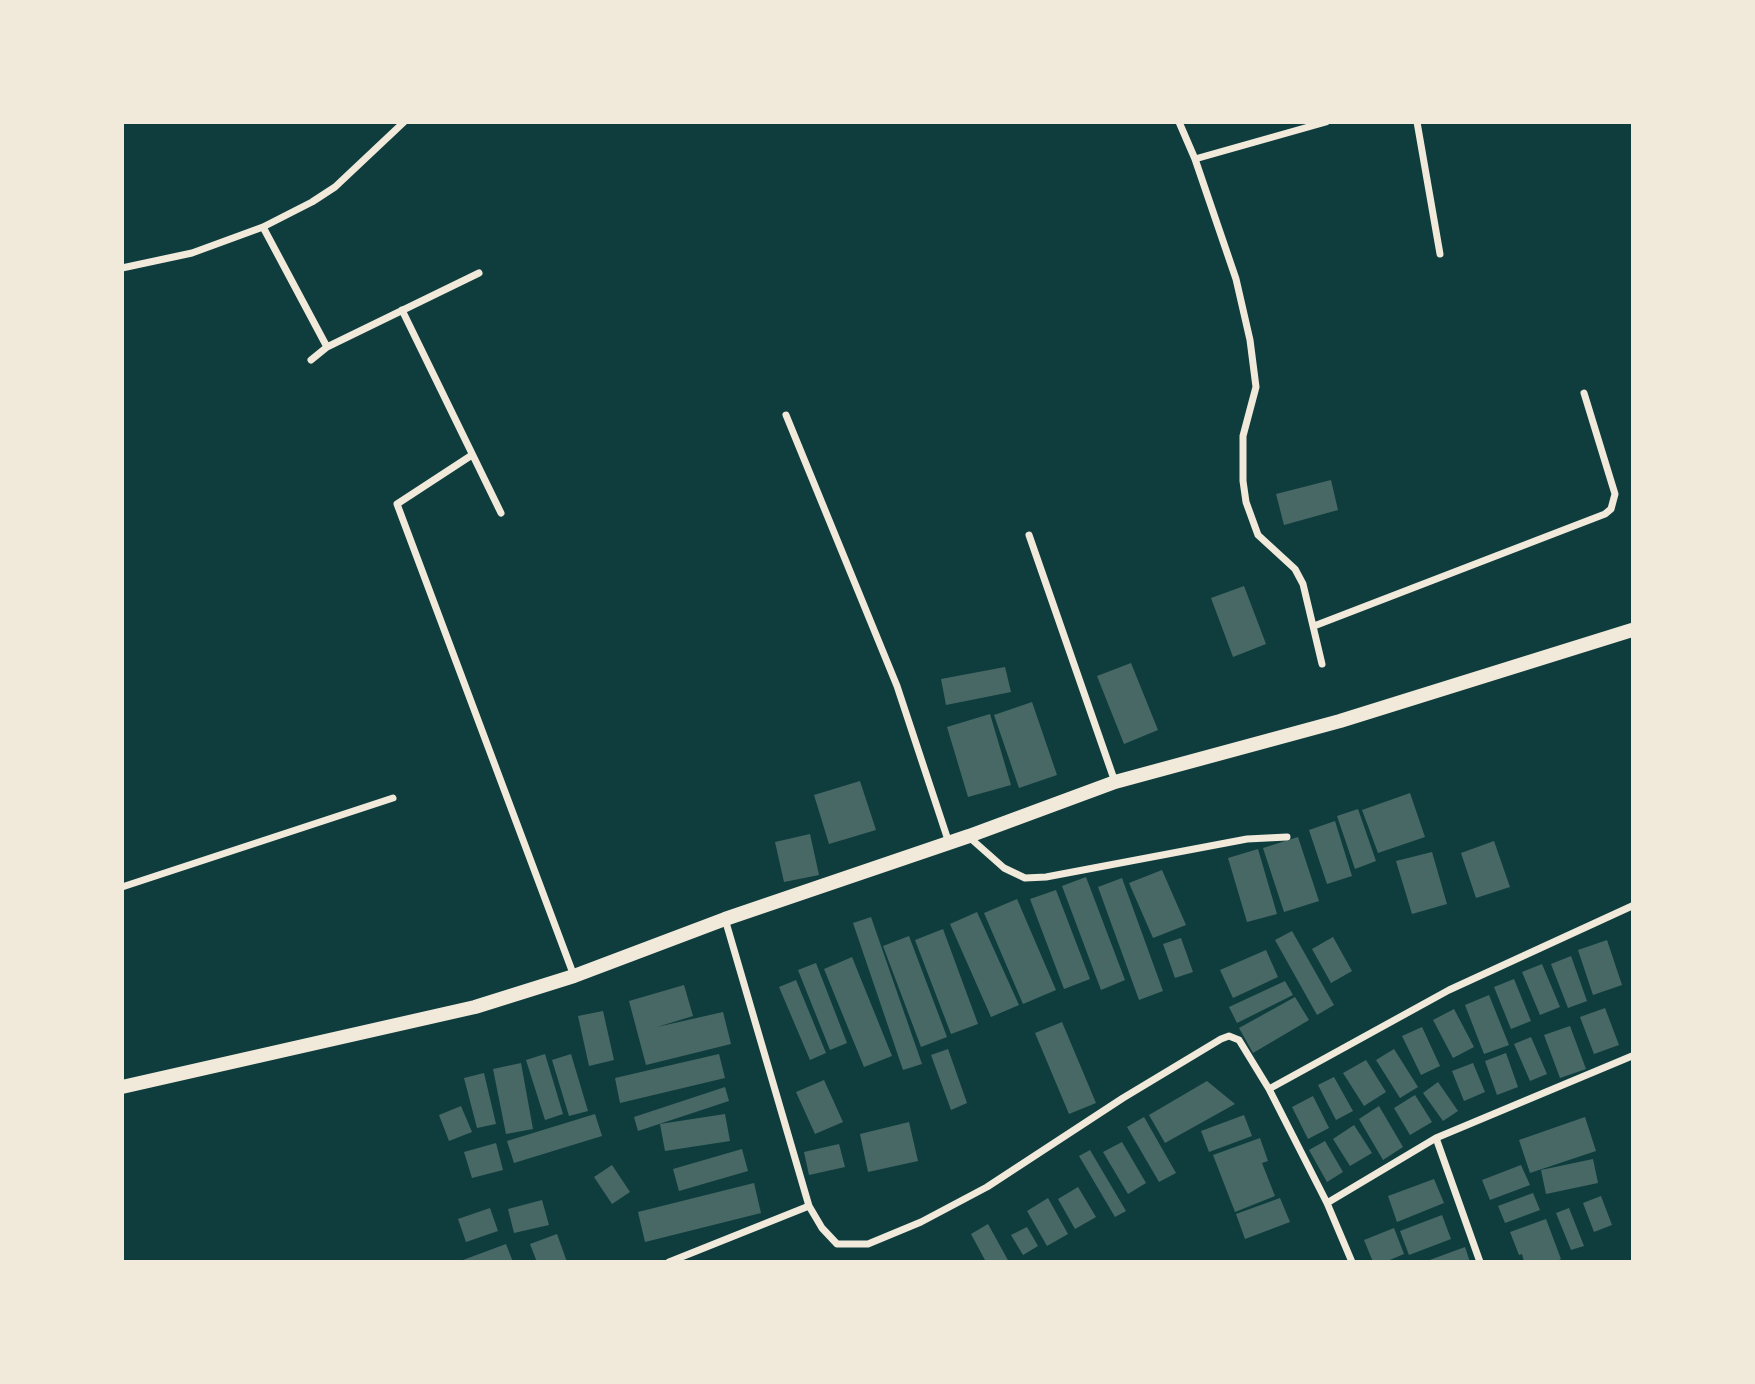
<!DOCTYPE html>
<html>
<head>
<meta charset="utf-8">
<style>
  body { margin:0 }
  #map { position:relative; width:1755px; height:1384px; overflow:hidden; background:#0f3d3e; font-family:"Exo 2",sans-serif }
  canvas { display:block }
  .frame { position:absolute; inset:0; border:124px solid #f1e9da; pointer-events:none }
</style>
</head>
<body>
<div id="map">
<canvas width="1755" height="1384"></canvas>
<div class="frame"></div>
</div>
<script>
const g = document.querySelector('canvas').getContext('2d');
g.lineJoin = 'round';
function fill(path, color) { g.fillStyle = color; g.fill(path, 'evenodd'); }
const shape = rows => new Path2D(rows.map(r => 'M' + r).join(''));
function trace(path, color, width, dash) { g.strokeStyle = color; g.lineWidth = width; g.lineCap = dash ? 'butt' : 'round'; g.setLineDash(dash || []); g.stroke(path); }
fill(shape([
  [1331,480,1338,510,1284,525,1276,494],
  [1244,586,1266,644,1233,657,1211,598],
  [1131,663,1158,730,1124,744,1097,676],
  [1005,667,1011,692,946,705,941,679],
  [1032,702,1057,775,1019,788,994,715],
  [990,714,1011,785,968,797,947,727],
  [860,781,876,830,829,844,814,795],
  [1410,793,1425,837,1378,853,1362,810],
  [1358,809,1376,861,1355,869,1337,816],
  [1335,821,1352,876,1327,884,1309,830],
  [810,834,819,875,784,882,775,842],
  [1298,837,1319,901,1284,912,1263,848],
  [1494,841,1510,887,1476,898,1461,853],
  [1258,849,1277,914,1247,922,1228,858],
  [1432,852,1447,904,1412,914,1396,861],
  [1162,870,1186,925,1153,938,1129,883],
  [1086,877,1125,980,1101,990,1062,886],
  [1122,878,1163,991,1139,1000,1098,887],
  [1056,890,1090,979,1064,989,1030,899],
  [1017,899,1056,990,1023,1004,984,913],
  [977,912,1019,1005,991,1017,950,924],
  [871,917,922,1064,903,1070,853,923],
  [943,929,978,1024,951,1034,915,940],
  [1292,931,1334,1005,1317,1015,1275,940],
  [909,936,947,1037,921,1047,883,946],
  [1333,937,1352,971,1331,983,1312,949],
  [1181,938,1193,972,1175,978,1163,944],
  [1607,940,1622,985,1593,995,1578,950],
  [1266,950,1278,977,1233,998,1220,970],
  [1571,956,1587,1001,1568,1008,1551,964],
  [852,957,892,1056,864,1067,824,969],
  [816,963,847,1043,830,1050,798,970],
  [1542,964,1560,1007,1540,1015,1522,972],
  [1514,979,1531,1021,1511,1029,1494,987],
  [796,980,826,1053,810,1060,779,987],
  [1285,981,1293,995,1237,1023,1229,1007],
  [684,985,693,1016,657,1027,723,1012,731,1044,646,1065,629,1001],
  [1489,995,1509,1045,1484,1054,1465,1005],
  [1295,997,1309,1020,1253,1053,1239,1028],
  [1605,1008,1619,1045,1594,1054,1580,1017],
  [1454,1009,1474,1047,1453,1058,1433,1020],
  [603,1011,614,1060,589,1066,578,1016],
  [1062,1022,1096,1103,1069,1114,1035,1033],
  [1570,1026,1586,1069,1560,1078,1544,1035],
  [1422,1027,1440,1066,1421,1075,1402,1036],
  [1531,1037,1547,1074,1530,1081,1514,1044],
  [948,1049,967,1103,951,1110,931,1055],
  [1394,1049,1418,1087,1400,1098,1376,1060],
  [1506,1053,1518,1087,1497,1095,1485,1061],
  [545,1054,563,1114,545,1120,526,1060],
  [571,1054,588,1111,569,1116,552,1060],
  [719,1054,725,1078,620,1103,615,1078],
  [1366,1060,1386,1092,1364,1106,1343,1073],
  [521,1063,533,1129,506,1134,493,1069],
  [1473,1063,1485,1092,1464,1101,1452,1071],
  [484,1073,496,1124,477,1128,464,1078],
  [1334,1077,1353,1111,1336,1120,1318,1085],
  [824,1080,843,1122,815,1134,796,1092],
  [1207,1081,1235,1104,1165,1143,1149,1115],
  [1438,1082,1458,1111,1443,1121,1423,1093],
  [725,1087,729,1101,638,1131,634,1117],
  [1415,1095,1432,1122,1410,1135,1394,1108],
  [1313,1096,1329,1128,1308,1139,1292,1107],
  [461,1106,472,1132,449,1141,439,1115],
  [1379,1106,1403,1147,1383,1160,1359,1119],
  [595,1114,602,1136,514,1163,507,1141],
  [725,1114,730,1141,665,1151,660,1124],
  [1244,1115,1252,1136,1209,1152,1201,1131],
  [1144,1117,1176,1173,1159,1182,1127,1127],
  [1585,1117,1596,1151,1530,1173,1519,1140],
  [909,1122,918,1161,868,1172,860,1134],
  [1354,1125,1372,1153,1350,1166,1333,1139],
  [1260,1138,1268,1161,1262,1163,1275,1196,1235,1212,1213,1155],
  [1325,1141,1343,1172,1327,1182,1309,1150],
  [1122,1142,1146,1183,1128,1194,1103,1152],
  [496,1143,503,1170,472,1178,464,1152],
  [839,1144,845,1167,809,1175,804,1152],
  [742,1149,748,1171,679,1191,673,1169],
  [1090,1150,1126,1211,1115,1217,1079,1156],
  [1593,1159,1598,1183,1546,1194,1541,1170],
  [612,1165,630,1192,612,1204,594,1177],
  [1521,1165,1530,1185,1490,1200,1482,1180],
  [1434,1179,1444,1203,1397,1222,1388,1196],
  [754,1183,761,1213,645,1242,638,1212],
  [1078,1187,1096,1217,1075,1229,1058,1199],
  [1533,1193,1540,1210,1505,1223,1498,1206],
  [1601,1196,1612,1225,1594,1232,1583,1203],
  [1048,1198,1068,1234,1047,1246,1027,1211],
  [1280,1198,1290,1222,1245,1239,1236,1214],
  [542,1200,549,1225,514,1233,508,1209],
  [490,1208,498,1231,466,1242,458,1219],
  [1569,1208,1584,1246,1571,1250,1556,1213],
  [1442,1215,1451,1239,1409,1255,1400,1231],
  [1546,1219,1561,1259,1555,1262,1524,1262,1522,1254,1519,1255,1510,1232],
  [988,1224,1009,1262,986,1262,971,1234],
  [1027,1227,1038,1246,1023,1255,1011,1235],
  [1394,1228,1404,1254,1385,1262,1373,1262,1364,1240],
  [557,1234,567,1262,537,1262,530,1244],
  [506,1244,513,1262,464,1262,463,1260],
  [1465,1247,1470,1262,1427,1262,1427,1261]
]), '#486865');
trace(shape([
  [1179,122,1195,159,1236,279,1250,340,1256,387,1243,436,1243,481,1246,502,1258,535,1295,569,1303,584,1322,664],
  [1417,122,1440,254],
  [1195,159,1326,122],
  [263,227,327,347,479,273],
  [122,268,192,253,263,227,312,202,335,187,404,122],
  [402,310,501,513],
  [311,360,327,347],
  [786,415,897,686,949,843],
  [472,455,397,504,574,976],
  [1029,535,1115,782],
  [1314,626,1605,514,1611,509,1615,494,1584,393],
  [969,837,1004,868,1025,878,1046,877,1247,839,1287,837],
  [122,887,393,798],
  [725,919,809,1206],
  [1436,1138,1480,1262],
  [1327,1203,1436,1138,1632,1056],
  [669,1262,809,1206,822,1228,837,1244,868,1244,921,1222,987,1187,1123,1098,1221,1039,1229,1036,1239,1040,1269,1089],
  [1352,1262,1327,1203,1269,1089,1449,990,1632,906]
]), '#f1e9da', 7);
trace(shape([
  [122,1087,475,1007,574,976,725,919,969,836,1115,782,1340,721,1632,630]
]), '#f1e9da', 14);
</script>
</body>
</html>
